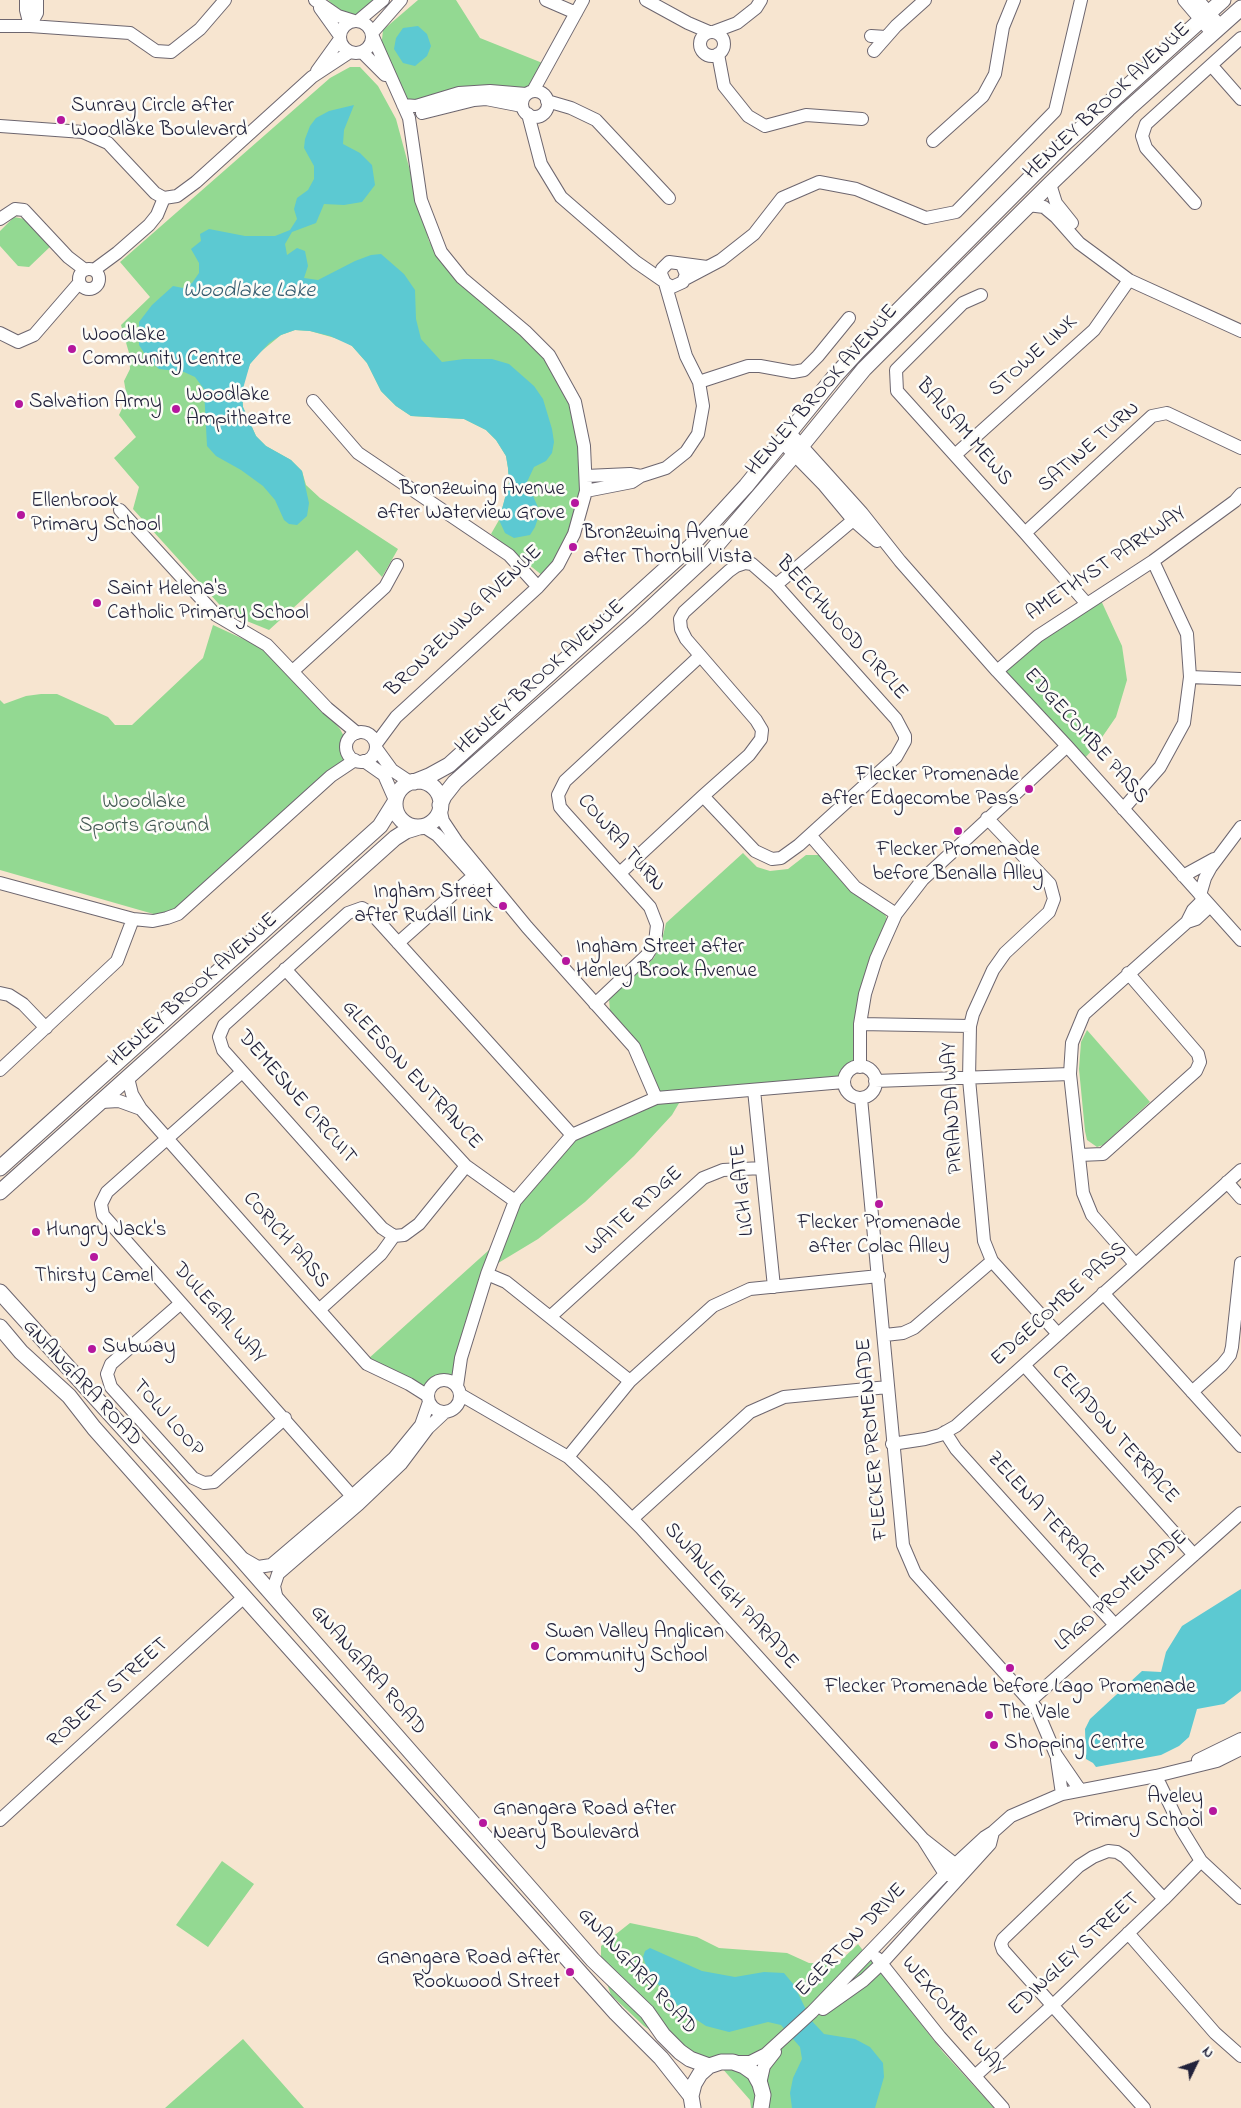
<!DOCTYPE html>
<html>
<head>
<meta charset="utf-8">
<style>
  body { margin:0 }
  #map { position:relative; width:1241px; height:2108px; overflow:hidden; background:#f7e5d0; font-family:"Indie Flower",sans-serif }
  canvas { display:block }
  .north { position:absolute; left:1171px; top:2038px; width:50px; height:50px; -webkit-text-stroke:4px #fdfcf7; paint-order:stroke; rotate:48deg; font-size:14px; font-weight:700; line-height:20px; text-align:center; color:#22223b }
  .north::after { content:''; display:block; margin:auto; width:18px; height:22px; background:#22223b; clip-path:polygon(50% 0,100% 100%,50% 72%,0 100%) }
</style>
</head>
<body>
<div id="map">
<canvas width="1241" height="2108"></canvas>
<div class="north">N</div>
</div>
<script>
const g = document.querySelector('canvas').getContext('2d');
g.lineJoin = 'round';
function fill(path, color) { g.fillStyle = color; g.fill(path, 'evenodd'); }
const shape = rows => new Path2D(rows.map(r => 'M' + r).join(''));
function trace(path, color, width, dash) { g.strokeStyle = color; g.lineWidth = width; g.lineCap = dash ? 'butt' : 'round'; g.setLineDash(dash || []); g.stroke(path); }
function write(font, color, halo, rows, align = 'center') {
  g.font = font + ' "Indie Flower",sans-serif'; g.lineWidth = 5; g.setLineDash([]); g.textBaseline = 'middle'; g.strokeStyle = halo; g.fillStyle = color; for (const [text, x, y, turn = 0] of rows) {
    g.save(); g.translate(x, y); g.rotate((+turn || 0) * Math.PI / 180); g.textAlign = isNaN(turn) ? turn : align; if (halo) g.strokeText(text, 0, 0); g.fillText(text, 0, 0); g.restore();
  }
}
fill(shape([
  [328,0,385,0,365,18,346,18],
  [418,0,456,0,480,38,545,64,528,90,408,105,381,49,383,30],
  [350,67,360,67,378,86,396,119,429,241,457,282,513,328,548,363,570,401,583,458,580,504,565,547,543,576,491,534,499,520,504,502,509,482,508,468,506,456,496,440,486,430,464,419,411,416,396,406,381,391,367,363,352,346,342,340,310,331,295,330,281,335,258,354,250,364,245,378,242,392,243,407,256,436,266,446,291,460,302,471,306,485,320,498,398,549,382,577,357,550,269,630,227,613,133,509,139,487,114,458,136,437,119,415,127,398,124,381,130,369,129,353,121,325,150,297,120,262,330,78],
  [14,217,30,220,53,244,29,267,18,266,0,246,0,231],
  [1099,596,1122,646,1127,680,1116,717,1096,746,1082,761,999,668],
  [213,625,267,650,290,671,340,729,348,744,348,756,181,907,157,915,0,870,0,700,4,704,26,696,41,694,57,694,108,717,115,725,132,725,203,658],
  [743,853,757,867,770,871,788,869,806,855,820,855,885,914,888,922,866,971,856,1025,855,1059,842,1077,662,1095,638,1044,610,1012,609,999,654,958,662,940,666,923],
  [1087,1030,1150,1102,1103,1145,1097,1147,1087,1140,1085,1131,1079,1069,1081,1042],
  [682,1098,672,1115,634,1156,585,1202,538,1239,490,1268,466,1349,450,1381,443,1381,435,1385,431,1391,368,1359,499,1241,514,1203,575,1139,658,1101],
  [222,1861,254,1884,208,1947,176,1925],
  [630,1923,697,1937,719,1948,787,1953,809,1963,837,1964,858,1944,943,2052,994,2108,751,2108,750,2100,721,2067,673,2045,644,2026,611,1995,601,1967,601,1946],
  [243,2039,304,2108,165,2108]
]), '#93d992');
fill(shape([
  [418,26,427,34,431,46,427,56,415,66,403,63,394,49,396,38,403,28],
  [354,105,344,130,343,144,360,153,372,165,375,185,362,202,344,205,324,204,316,223,292,232,285,244,287,255,297,248,305,251,308,266,304,278,318,280,355,261,371,255,381,254,404,274,415,290,416,319,421,339,442,362,464,359,492,359,509,364,534,386,543,399,552,429,554,442,552,453,546,461,534,467,527,482,540,512,535,527,530,535,514,538,505,533,499,520,509,483,508,468,506,456,496,440,486,430,464,419,411,416,396,406,381,391,367,363,352,346,330,336,310,331,295,330,281,335,269,343,250,364,242,392,243,407,256,436,266,446,291,460,302,471,309,503,307,516,297,525,289,524,284,520,275,500,263,486,241,470,216,456,207,446,204,389,195,377,184,372,159,369,148,359,139,345,139,322,152,305,173,286,183,288,192,283,199,273,199,263,191,249,201,241,200,234,209,229,245,236,275,236,290,230,297,219,294,209,297,198,308,190,314,179,314,166,304,148,305,139,310,126,316,118,329,111],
  [1241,1589,1241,1691,1224,1704,1197,1709,1189,1737,1179,1746,1161,1755,1096,1767,1093,1763,1086,1759,1085,1729,1090,1719,1142,1671,1161,1672,1166,1652,1182,1626],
  [650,1948,702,1971,735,1977,764,1972,784,1973,794,1985,811,2020,824,2034,855,2039,870,2047,883,2063,884,2077,875,2108,792,2108,790,2093,793,2078,802,2059,800,2047,781,2025,768,2022,729,2032,706,2026,682,2010,657,1983,646,1966,643,1957,645,1951]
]), '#5cc9d2');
const minor = shape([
  [26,0,26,10,30,26],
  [315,0,338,16,354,21],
  [546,0,576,13],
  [646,0,688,23,709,32],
  [1184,0,1213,34],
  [1198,0,1221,27],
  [320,8,340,36],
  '340 37a16 16 0 1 1 32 0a16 16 0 1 1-32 0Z',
  [358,21,383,0],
  [0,26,30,26,130,33,156,51,171,52,200,29,225,0],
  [30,26,37,13,37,0],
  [713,32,737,23,756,8,761,0],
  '700 44a12 12 0 1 1 24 0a12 12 0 1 1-24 0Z',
  [372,33,401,0],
  [871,36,886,37],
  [373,37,409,118,421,200,441,252,462,278,525,331,549,355,575,402,584,446,586,491,574,534,558,565,538,587,396,717,376,744],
  [874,51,896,26,925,0],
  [362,52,385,75],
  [718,54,724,86,748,116,765,126,806,115,862,119],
  [1211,65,1241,99],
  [317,71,340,39],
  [533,91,583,0],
  '522 104a13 13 0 1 1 26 0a13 13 0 1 1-26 0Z',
  [547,101,571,108,596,120,669,198],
  [403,105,416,106,459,93,490,91,526,94],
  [422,113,474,100,486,99,522,106],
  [528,114,541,164,561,197,636,262,662,280],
  [0,126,83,132,108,143,155,193,164,198],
  [933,141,983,96,995,74,1003,27,1014,0],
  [1050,184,1056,203,1072,223],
  [164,198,177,196,196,182,312,77,350,52],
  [1195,203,1146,148,1142,136,1146,124,1241,38],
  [1028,205,1044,207,1056,217,1079,243,1129,280,1241,331],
  [0,219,15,209,24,210,68,257,85,270],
  [682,265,686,274,683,282,672,287,665,283,661,274,662,269,669,262,707,267],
  '79 279a10 10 0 1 1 20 0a10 10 0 1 1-20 0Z',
  [94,270,117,253,149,225,157,215,164,198],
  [685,279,721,260,754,234,782,198,819,182,856,189,926,218,956,212,1055,111,1081,0],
  [981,295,963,303,896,370,897,391,1025,533,1087,604],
  [0,333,18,342,34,335,79,283],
  [699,382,748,366,760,366,793,372,804,370,818,356,849,318],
  [313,401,358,453,509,555,538,587],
  [789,432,862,513,900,561,997,671,1067,746,1241,940],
  [782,442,823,484,853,520,877,541],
  [955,455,1094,330,1129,280],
  [586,476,630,474,641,476],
  [586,491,632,482,641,476,666,468,686,452,698,434,703,406,699,382,686,356,665,283],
  [120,510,216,615,267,645,327,708,357,733],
  [1025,533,1152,416,1167,413,1241,448],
  [776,585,858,516],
  [294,670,385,587,397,565],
  [997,671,1038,636,1153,561,1235,501,1241,494],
  [1190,677,1241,679],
  '346 747a15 15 0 1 1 30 0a15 15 0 1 1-30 0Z',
  [376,748,392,770,410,782],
  [364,761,384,775,395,800],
  [440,808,443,821,457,842,527,927,634,1047,656,1098],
  [1123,809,1160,767,1184,723,1190,677,1187,634,1153,561],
  [987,818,1050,884,1054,899,1049,912,1005,953,993,970,973,1014,970,1026,969,1079,984,1241,992,1261,1058,1334],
  [423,826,437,835,449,848,497,901],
  [810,835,855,887,896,914],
  [620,873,703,796,749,755,761,739,762,730,756,720,686,639,681,629,680,619,684,612,729,571,736,566,745,563,752,564,776,585,896,719,905,736,905,741,896,757,799,845,781,858,772,859,755,851,703,796],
  [1183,876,1214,859],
  [0,883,133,919,153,921,167,918,178,914,331,776,355,760],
  [1200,895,1205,878,1211,867,1241,827],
  [1187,922,1193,910,1204,899],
  [398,943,479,871],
  [285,969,466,1166,515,1201],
  [0,993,9,995,23,1004,46,1028],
  [595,1004,647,955,655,942,657,925,650,907,565,813,560,807,558,795,565,781,700,656],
  [860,1024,970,1026],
  '844 1082a16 16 0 1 1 32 0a16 16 0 1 1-32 0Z',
  [860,1067,860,1024,865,994,876,959,896,914,923,879,1067,746],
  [0,1070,117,961,133,919],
  [242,1072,107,1192,101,1204,103,1215,359,1504],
  [128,1078,132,1094,141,1109,367,1364,409,1384,428,1396],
  [875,1081,1070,1074],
  [754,1090,774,1287],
  [861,1098,903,1545,915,1573,1036,1708,1056,1755,1080,1790],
  [101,1102,119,1101,141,1109],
  [1079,1155,1103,1154,1196,1071,1200,1062,1198,1054,1128,973],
  [466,1166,419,1224,404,1235,394,1236,382,1228,223,1050,219,1037,224,1025,348,913,362,908,372,914,572,1135],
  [1227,1182,1241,1198],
  [1135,1264,1092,1215,1083,1193,1070,1074,1072,1043,1084,1014,1187,922,1196,919,1210,906],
  [487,1274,506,1282,630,1381],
  [1103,1293,1241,1446],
  [181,1303,111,1364,107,1374,111,1387,193,1478,204,1483,214,1482,285,1418],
  [319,1310,381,1254,394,1236],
  [550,1317,703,1178,723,1170,762,1168],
  [885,1335,903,1333,914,1328,992,1261],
  [1024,1365,1194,1555],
  '428 1396a16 16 0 1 1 32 0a16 16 0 1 1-32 0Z',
  [457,1386,461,1358,487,1274,515,1201,572,1135,656,1098,844,1082],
  [1192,1392,1222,1365,1230,1355,1232,1347,1241,1263],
  [461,1395,568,1457,602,1489,641,1528,923,1839,956,1865,959,1878,945,1874,923,1839],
  [945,1432,956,1449,1115,1625],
  [892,1444,925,1439,940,1435,956,1426,1241,1170],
  [568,1457,630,1381,713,1306,750,1289,879,1276],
  [632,1519,750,1412,784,1397,888,1387],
  [244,1559,258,1567,271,1565,352,1496,394,1458,421,1425,429,1402],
  [277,1600,274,1586,278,1574,359,1504,401,1464,428,1428,444,1413],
  [1030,1701,1241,1513],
  [1057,1760,1062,1794],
  [1198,1760,1241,1739],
  [1156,1776,1182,1830,1201,1861,1241,1898],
  [0,1820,244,1597],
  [1128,1933,1215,2033,1241,2056],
  [877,1958,940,2037,1003,2108],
  [823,2009,864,1980,881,1964,990,1844,993,1832],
  [733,2062,750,2062,766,2054,812,2012,945,1874,985,1837,993,1832,1011,1816,1062,1794,1156,1776,1217,1761,1241,1749],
  [975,2076,1053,2005,1164,1899,1201,1861],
  [760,2084,764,2066,775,2052],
  [1144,2108,1003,1950,1001,1944,1003,1939,1079,1866,1093,1857,1108,1851,1117,1852,1125,1857,1164,1899]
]);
const major = shape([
  '395 804a23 23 0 1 1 46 0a23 23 0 1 1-46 0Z',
  [414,782,429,776,449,765,691,546,746,486,835,376,858,351,1065,143,1223,0],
  [440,805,444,796,455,782,639,619,709,554,794,455,864,369,884,349,1050,184,1128,109,1241,8],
  [0,1168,380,826,395,802],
  [0,1192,395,838,406,831,419,827],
  [0,1292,236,1553,593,1960,647,2012,663,2035,680,2052,690,2059,709,2066],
  [0,1327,21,1352,69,1396,94,1428,212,1561,616,2013,661,2058,691,2096],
  [693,2108,691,2096,694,2084,700,2074,709,2066,721,2062,733,2062,744,2066,754,2073,760,2084,763,2095,761,2108]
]);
trace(minor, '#6d666f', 14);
trace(major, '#6d666f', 17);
trace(minor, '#fff', 12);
trace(major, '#fff', 15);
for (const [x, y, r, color] of [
  [61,120,5,"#b5179e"],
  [72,349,5,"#b5179e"],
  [19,404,5,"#b5179e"],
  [176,409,5,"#b5179e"],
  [575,503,5,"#b5179e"],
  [21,515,5,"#b5179e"],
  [573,547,5,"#b5179e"],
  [97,603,5,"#b5179e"],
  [1029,789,5,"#b5179e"],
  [958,831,5,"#b5179e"],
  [503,906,5,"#b5179e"],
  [566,961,5,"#b5179e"],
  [879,1204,5,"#b5179e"],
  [36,1232,5,"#b5179e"],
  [94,1257,5,"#b5179e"],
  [92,1349,5,"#b5179e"],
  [535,1646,5,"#b5179e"],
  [1010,1668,5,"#b5179e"],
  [989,1715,5,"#b5179e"],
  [994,1745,5,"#b5179e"],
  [1213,1811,5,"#b5179e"],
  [483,1823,5,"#b5179e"],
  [570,1972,5,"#b5179e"]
]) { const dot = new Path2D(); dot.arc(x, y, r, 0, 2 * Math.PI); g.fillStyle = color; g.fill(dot); trace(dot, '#fdfcf7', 2); }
write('21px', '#22223b', '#fdfcf7', [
  ["HENLEY BROOK AVENUE",1108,102,-43],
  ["STOWE LINK",1034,357,-42],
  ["HENLEY BROOK AVENUE",823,391,-49],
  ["BALSAM MEWS",963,433,49],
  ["SATINE TURN",1090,448,-41],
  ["AMETHYST PARKWAY",1107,565,-34],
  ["BRONZEWING AVENUE",465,622,-44],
  ["BEECHWOOD CIRCLE",841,629,48],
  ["HENLEY BROOK AVENUE",541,678,-42],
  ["EDGECOMBE PASS",1085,737,48],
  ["COWRA TURN",620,844,49],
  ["HENLEY BROOK AVENUE",194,991,-42],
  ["GLEESON ENTRANCE",411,1076,47],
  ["DEMESNE CIRCUIT",296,1098,49],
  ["PIRIANDA WAY",954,1108,-93],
  ["LICH GATE",744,1190,-96],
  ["WAITE RIDGE",635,1212,-42],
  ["CORICH PASS",285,1241,49],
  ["EDGECOMBE PASS",1060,1305,-42],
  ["DULEGAL WAY",218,1314,48],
  ["GNANGARA ROAD",81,1384,47],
  ["TOLJ LOOP",167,1419,48],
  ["CELADON TERRACE",1114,1435,48],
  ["FLECKER PROMENADE",874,1439,-95],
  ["ZELENA TERRACE",1044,1516,48],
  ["LAGO PROMENADE",1122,1592,-42],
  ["SWANLEIGH PARADE",730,1597,48],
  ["GNANGARA ROAD",367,1671,49],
  ["ROBERT STREET",109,1694,-42],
  ["EGERTON DRIVE",852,1941,-46],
  ["EDINGLEY STREET",1075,1955,-43],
  ["GNANGARA ROAD",636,1972,47],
  ["WEXCOMBE WAY",952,2017,50]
]);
write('21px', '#22223b', '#fdfcf7', [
  ["Sunray Circle after",71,108],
  ["Woodlake Boulevard",71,132],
  ["Woodlake",82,337],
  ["Community Centre",82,361],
  ["Woodlake",186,397],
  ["Ampitheatre",186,421],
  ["Salvation Army",29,404],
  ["Bronzewing Avenue",565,491,"right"],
  ["after Waterview Grove",565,515,"right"],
  ["Ellenbrook",31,503],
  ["Primary School",31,527],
  ["Bronzewing Avenue",583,535],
  ["after Thornbill Vista",583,559],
  ["Saint Helena's",107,591],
  ["Catholic Primary School",107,615],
  ["Flecker Promenade",1019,777,"right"],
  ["after Edgecombe Pass",1019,801,"right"],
  ["Flecker Promenade",958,852,"center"],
  ["before Benalla Alley",958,876,"center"],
  ["Ingham Street",493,894,"right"],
  ["after Rudall Link",493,918,"right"],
  ["Ingham Street after",576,949],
  ["Henley Brook Avenue",576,973],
  ["Flecker Promenade",879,1225,"center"],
  ["after Colac Alley",879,1249,"center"],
  ["Hungry Jack's",46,1232],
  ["Thirsty Camel",94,1278,"center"],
  ["Subway",102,1349],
  ["Swan Valley Anglican",545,1634],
  ["Community School",545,1658],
  ["Flecker Promenade before Lago Promenade",1010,1689,"center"],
  ["The Vale",999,1715],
  ["Shopping Centre",1004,1745],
  ["Aveley",1203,1799,"right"],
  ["Primary School",1203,1823,"right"],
  ["Gnangara Road after",493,1811],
  ["Neary Boulevard",493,1835],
  ["Gnangara Road after",560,1960,"right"],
  ["Rookwood Street",560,1984,"right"]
], 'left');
write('21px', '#445955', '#fdfcf7', [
  ["Woodlake",144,804],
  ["Sports Ground",144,828]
]);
write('italic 22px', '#365c70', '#fdfcf7', [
  ["Woodlake Lake",249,292]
]);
</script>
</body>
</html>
